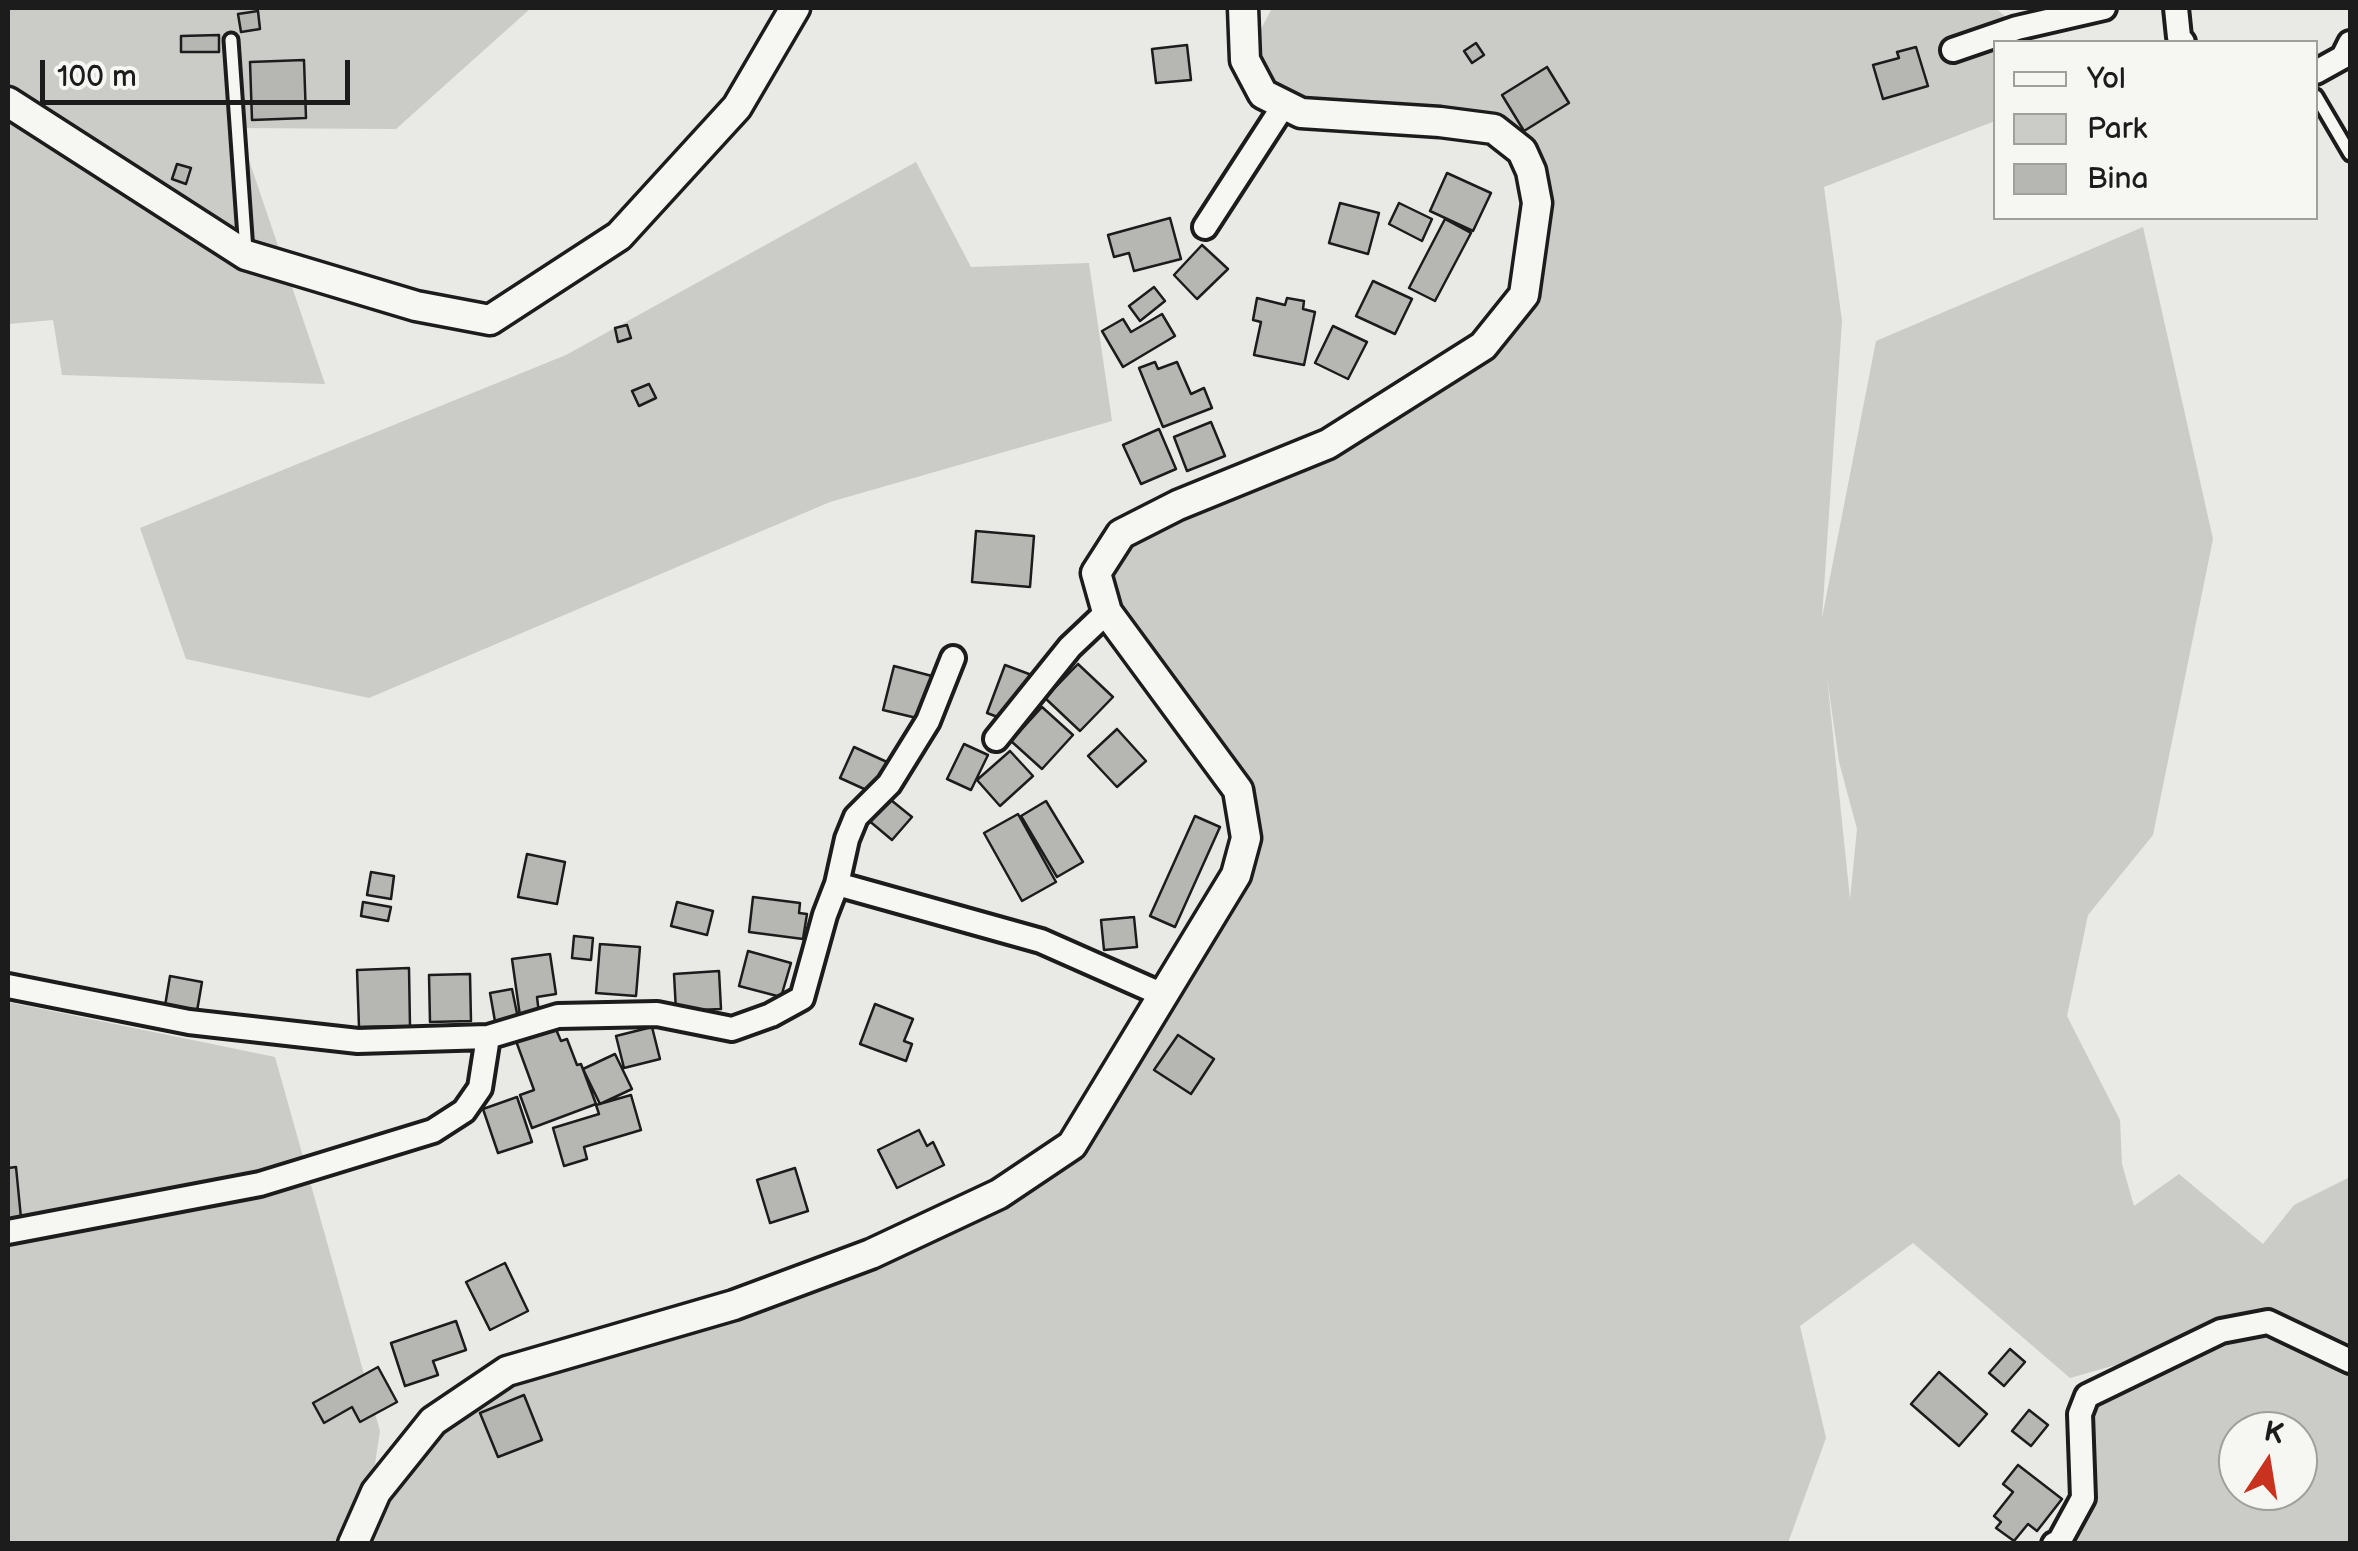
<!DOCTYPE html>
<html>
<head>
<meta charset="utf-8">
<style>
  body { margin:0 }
  #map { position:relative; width:2358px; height:1551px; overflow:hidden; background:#e9e9e5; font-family:"Balsamiq Sans",sans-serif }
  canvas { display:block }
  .frame { position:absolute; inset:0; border:10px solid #1c1c1c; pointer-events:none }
  .legend { position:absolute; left:1993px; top:40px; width:325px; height:180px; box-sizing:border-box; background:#f6f6f2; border:2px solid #9f9f9c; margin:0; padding:12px 18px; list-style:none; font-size:30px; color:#1c1c1c }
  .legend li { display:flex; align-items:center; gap:20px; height:50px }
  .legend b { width:50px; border:2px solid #9f9f9c }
  .north { position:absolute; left:2218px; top:1411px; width:100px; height:100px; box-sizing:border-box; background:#f6f6f2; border:2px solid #9f9f9c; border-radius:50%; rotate:12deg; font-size:28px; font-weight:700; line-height:40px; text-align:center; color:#1c1c1c }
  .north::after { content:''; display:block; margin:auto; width:35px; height:45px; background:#c8321e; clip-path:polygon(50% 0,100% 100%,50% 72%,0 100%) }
  .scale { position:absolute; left:40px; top:60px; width:310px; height:45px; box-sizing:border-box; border:5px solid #1c1c1c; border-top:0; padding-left:12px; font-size:30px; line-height:35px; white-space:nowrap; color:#1c1c1c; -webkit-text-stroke:8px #f6f6f2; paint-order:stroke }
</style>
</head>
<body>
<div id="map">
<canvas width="2358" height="1551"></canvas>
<div class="frame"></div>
<ul class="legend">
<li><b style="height:12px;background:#f6f6f2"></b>Yol</li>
<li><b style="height:28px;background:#cbcbc7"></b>Park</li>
<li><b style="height:28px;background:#b6b6b3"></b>Bina</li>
</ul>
<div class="north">K</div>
<div class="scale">100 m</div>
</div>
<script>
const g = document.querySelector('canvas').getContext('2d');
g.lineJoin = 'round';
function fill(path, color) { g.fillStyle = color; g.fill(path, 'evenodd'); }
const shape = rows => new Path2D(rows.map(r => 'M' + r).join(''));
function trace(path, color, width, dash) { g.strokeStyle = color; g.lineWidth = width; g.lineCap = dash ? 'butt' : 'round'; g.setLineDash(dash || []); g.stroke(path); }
fill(shape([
  [8,8,531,8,396,129,238,128,325,384,62,375,53,320,8,324],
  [1272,8,1996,8,2032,42,1996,42,1995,121,1824,187,1842,321,1822,618,1876,341,2143,227,2213,539,2153,835,2088,915,2067,1016,2120,1120,2122,1164,2134,1206,2179,1174,2263,1244,2294,1205,2350,1177,2350,1543,2054,1543,2060,1541,2081,1458,2080,1414,2260,1324,2070,1378,1913,1243,1800,1326,1826,1438,1788,1543,372,1544,393,1470,507,1371,899,1240,1072,1145,1236,875,1238,790,1107,612,1111,550,1448,368,1524,294,1522,151,1284,105,1245,60],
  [1827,677,1839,762,1857,829,1850,899],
  [2238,1431,2298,1431,2298,1491,2238,1491],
  [916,162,971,267,1089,263,1112,421,830,502,369,698,186,659,140,528,566,355],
  [8,1002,275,1057,380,1431,363,1543,8,1543]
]), '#cbcbc7');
const building = shape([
  [258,11,260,29,241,32,238,14,258,11],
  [219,35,219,52,181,52,181,36,219,35],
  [1476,43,1484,55,1472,63,1464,51,1476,43],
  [1187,45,1191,80,1156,83,1152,49,1187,45],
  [1916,47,1928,86,1883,99,1873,65,1899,58,1897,52,1916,47],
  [304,60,306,118,252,120,250,62,304,60],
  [1547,67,1569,103,1524,131,1502,95,1547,67],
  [177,164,191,168,186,184,172,179,177,164],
  [1447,173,1491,193,1473,231,1430,211,1447,173],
  [1340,203,1379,213,1368,254,1329,243,1340,203],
  [1399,203,1432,219,1422,241,1389,224,1399,203],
  [1170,218,1181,259,1134,271,1129,253,1114,257,1108,235,1170,218],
  [1445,219,1471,233,1435,301,1409,288,1445,219],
  [1202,245,1228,269,1197,299,1174,275,1202,245],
  [1373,281,1412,299,1395,334,1356,316,1373,281],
  [1154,287,1165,301,1140,321,1129,306,1154,287],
  [1257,298,1285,305,1287,298,1304,301,1303,309,1315,312,1304,365,1254,355,1261,322,1253,320,1257,298],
  [1162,314,1175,336,1123,367,1102,331,1123,319,1131,332,1162,314],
  [627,325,631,338,618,342,615,328,627,325],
  [1333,326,1367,342,1348,379,1315,363,1333,326],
  [1155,362,1158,369,1177,362,1191,394,1204,388,1212,408,1163,427,1139,368,1155,362],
  [649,384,656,398,639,406,632,391,649,384],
  [1211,422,1225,456,1187,471,1174,437,1211,422],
  [1159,429,1176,469,1141,484,1123,445,1159,429],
  [976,531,1034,536,1030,587,972,582,976,531],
  [1078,664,1113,697,1080,731,1045,698,1078,664],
  [1005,665,1037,677,1019,725,987,713,1005,665],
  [894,666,932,676,921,719,883,710,894,666],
  [1042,707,1073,735,1042,769,1011,741,1042,707],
  [1117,729,1146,761,1117,787,1088,756,1117,729],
  [964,744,988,755,971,790,947,779,964,744],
  [854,747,887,762,873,793,840,778,854,747],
  [1010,751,1033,776,1000,806,977,780,1010,751],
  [886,796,912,817,892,840,867,819,886,796],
  [1046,801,1083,862,1057,877,1021,816,1046,801],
  [1018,814,1056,882,1022,901,984,833,1018,814],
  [1195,816,1220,827,1175,927,1150,916,1195,816],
  [527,854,565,862,557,904,518,897,527,854],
  [371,872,394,876,391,899,367,895,371,872],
  [753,897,800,903,799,913,807,914,803,939,749,932,753,897],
  [363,902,391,907,388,921,361,916,363,902],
  [677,902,713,911,707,935,671,926,677,902],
  [1134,917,1137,947,1104,950,1101,920,1134,917],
  [574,936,593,938,591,960,572,958,574,936],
  [600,944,640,947,636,996,596,993,600,944],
  [748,951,791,963,781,997,739,986,748,951],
  [550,954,556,994,537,997,539,1013,520,1016,512,959,550,954],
  [409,968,410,1026,359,1027,357,970,409,968],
  [719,971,721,1009,676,1011,674,974,719,971],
  [470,974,471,1021,430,1022,429,975,470,974],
  [170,976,202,982,196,1017,164,1012,170,976],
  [512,989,519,1023,496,1027,490,993,512,989],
  [875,1004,913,1019,904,1041,912,1044,906,1061,860,1044,875,1004],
  [555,1027,561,1041,567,1039,577,1065,581,1064,596,1104,532,1128,520,1095,534,1090,516,1041,555,1027],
  [652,1027,660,1059,624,1068,616,1036,652,1027],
  [1178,1035,1214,1059,1191,1094,1154,1070,1178,1035],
  [615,1054,632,1089,600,1104,583,1069,615,1054],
  [631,1095,641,1130,584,1147,587,1159,564,1166,553,1128,599,1114,596,1105,631,1095],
  [517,1097,532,1142,498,1153,483,1109,517,1097],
  [919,1130,927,1146,933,1142,944,1165,897,1188,878,1150,919,1130],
  [16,1167,21,1218,8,1219,8,1168,16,1167],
  [795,1168,808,1211,770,1223,757,1180,795,1168],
  [505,1263,528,1311,490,1330,466,1282,505,1263],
  [456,1321,466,1350,433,1361,438,1375,405,1386,391,1343,456,1321],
  [2010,1349,2025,1362,2004,1386,1989,1373,2010,1349],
  [378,1367,397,1402,360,1422,352,1407,324,1423,313,1403,378,1367],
  [1939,1372,1987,1414,1959,1446,1911,1404,1939,1372],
  [524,1395,542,1440,498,1457,480,1413,524,1395],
  [2029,1410,2048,1425,2031,1446,2012,1431,2029,1410],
  [2018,1465,2062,1499,2037,1531,2028,1524,2014,1541,1996,1528,2001,1522,1994,1516,2013,1492,2003,1484,2018,1465]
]);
fill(building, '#b6b6b3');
trace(building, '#1c1c1c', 2.5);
const service = shape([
  [231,40,246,251],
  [2316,96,2350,154]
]);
const minor = shape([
  [2176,8,2179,37,2183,42],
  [1953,50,2017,28,2104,8],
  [2316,72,2343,57,2350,43],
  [1205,227,1284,105],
  [996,739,1070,647,1107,612],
  [837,884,847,839,856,817,889,784,928,721,953,658],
  [8,986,189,1022,358,1041,488,1037,558,1016,657,1014,732,1029,771,1015,802,998,825,915,837,884,1041,941,1163,995],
  [8,1232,260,1184,433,1131,464,1111,480,1088,488,1037],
  [2054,1544,2059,1542,2083,1498,2080,1414,2087,1396,2221,1331,2268,1322,2350,1361]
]);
const tertiary = shape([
  [8,102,246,255,416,306,490,320,619,236,737,107,795,8],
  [353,1544,376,1492,433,1421,507,1371,734,1305,871,1254,999,1194,1072,1145,1236,875,1246,838,1238,790,1107,612,1096,573,1121,534,1178,505,1328,444,1483,346,1524,295,1537,203,1531,171,1522,151,1494,129,1440,122,1301,113,1263,94,1245,60,1243,8]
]);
trace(service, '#1c1c1c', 19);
trace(minor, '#1c1c1c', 30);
trace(tertiary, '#1c1c1c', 35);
trace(service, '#f6f6f2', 11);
trace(minor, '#f6f6f2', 22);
trace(tertiary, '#f6f6f2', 28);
</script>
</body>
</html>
